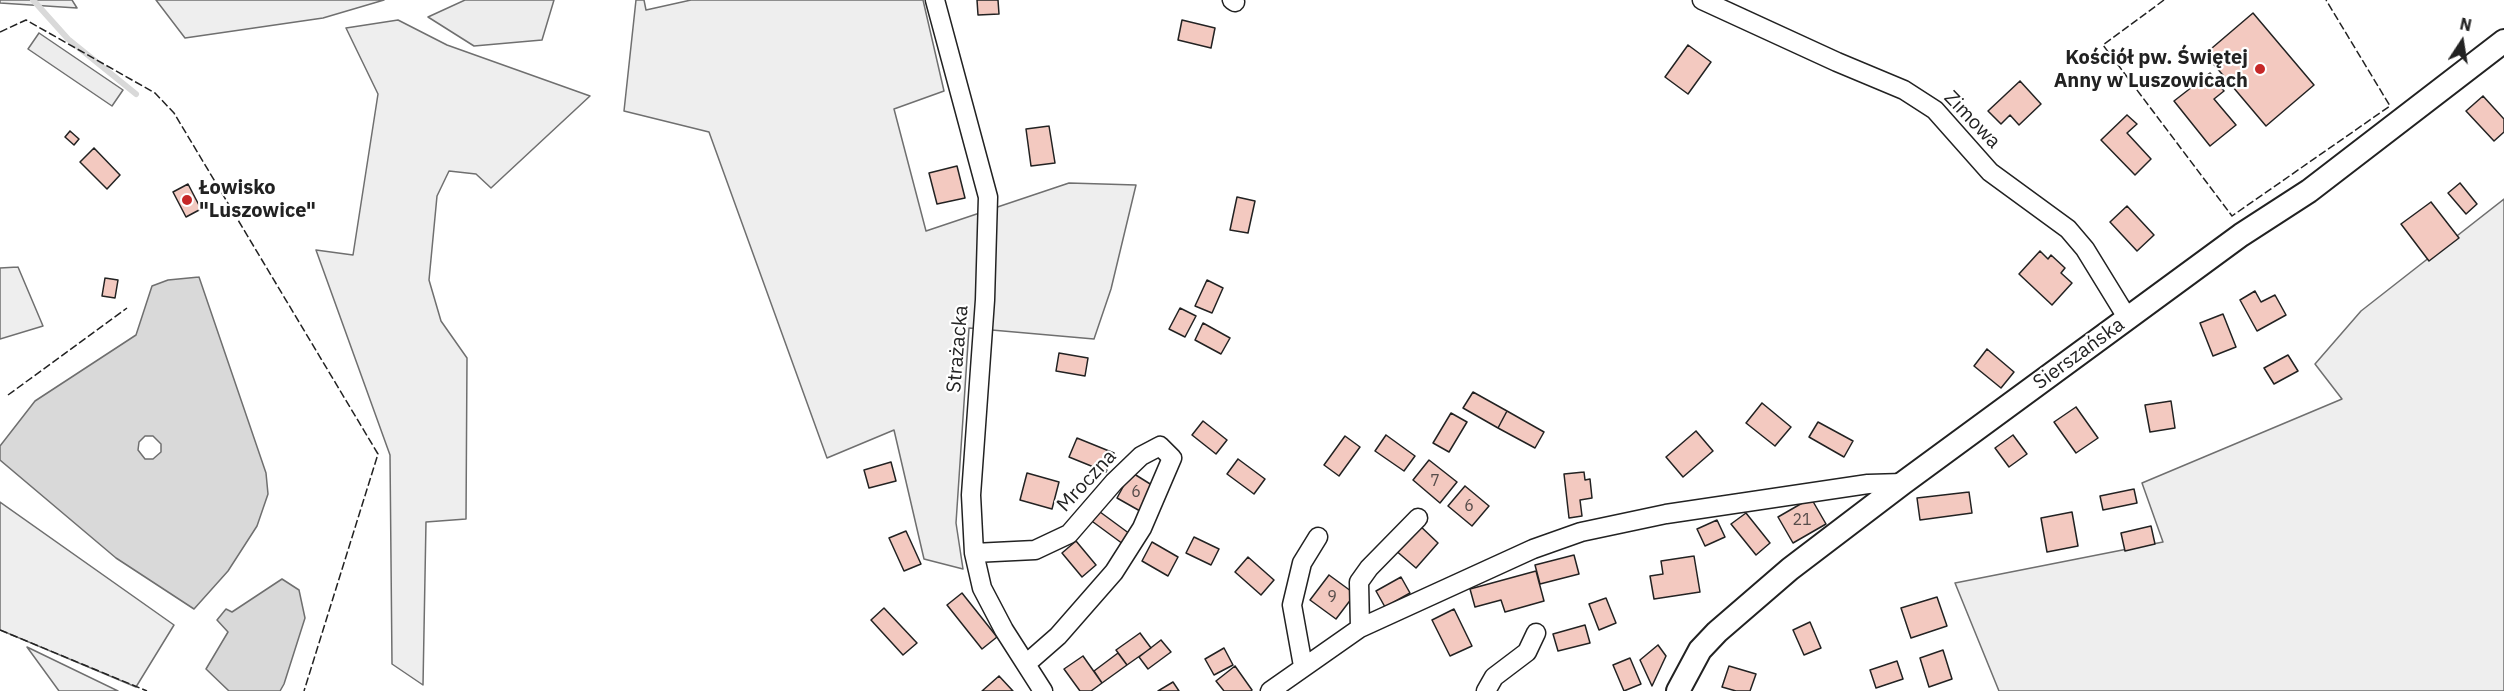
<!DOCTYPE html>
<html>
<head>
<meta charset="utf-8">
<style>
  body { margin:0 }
  #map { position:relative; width:2504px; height:691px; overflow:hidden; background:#fff; font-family:"IBM Plex Sans",sans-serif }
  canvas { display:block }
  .north { position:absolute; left:2432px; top:12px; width:60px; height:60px; -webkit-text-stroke:4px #fff; paint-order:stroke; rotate:12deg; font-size:16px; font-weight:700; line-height:24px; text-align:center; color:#222 }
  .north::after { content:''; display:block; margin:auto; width:21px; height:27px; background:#222; clip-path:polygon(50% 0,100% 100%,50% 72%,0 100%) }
</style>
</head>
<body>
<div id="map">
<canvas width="2504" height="691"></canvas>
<div class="north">N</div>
</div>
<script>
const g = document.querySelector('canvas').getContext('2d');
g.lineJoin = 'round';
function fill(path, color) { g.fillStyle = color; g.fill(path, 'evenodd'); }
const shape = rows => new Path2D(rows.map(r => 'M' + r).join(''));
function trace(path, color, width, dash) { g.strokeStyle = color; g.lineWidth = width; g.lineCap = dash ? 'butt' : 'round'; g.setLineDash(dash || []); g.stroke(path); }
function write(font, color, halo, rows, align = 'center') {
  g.font = font + ' "IBM Plex Sans",sans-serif'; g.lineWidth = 4.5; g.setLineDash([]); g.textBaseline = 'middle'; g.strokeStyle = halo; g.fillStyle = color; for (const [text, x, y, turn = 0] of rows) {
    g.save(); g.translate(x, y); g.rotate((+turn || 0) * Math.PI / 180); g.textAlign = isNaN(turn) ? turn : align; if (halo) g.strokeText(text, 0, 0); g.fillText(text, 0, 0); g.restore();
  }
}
const green = shape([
  [0,0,72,0,77,8,0,3,0,0],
  [156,0,384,0,323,18,185,38,156,0],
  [636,0,644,0,646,10,691,0,923,0,944,91,894,109,926,231,1069,183,1136,185,1111,289,1094,339,969,328,956,523,963,569,924,559,894,430,827,458,709,132,624,111,636,0],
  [398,20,447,45,590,96,491,188,476,174,449,171,437,196,429,280,441,321,467,358,466,519,426,522,423,685,392,664,390,455,316,250,353,255,378,94,346,28,398,20],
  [2504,199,2504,691,1999,691,1955,583,2163,542,2142,483,2342,399,2315,364,2361,311,2504,199],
  [18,267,43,326,0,339,0,268,18,267],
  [0,502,174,625,136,687,0,630,0,502],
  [27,647,118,691,59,691,27,647]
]);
fill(green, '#eee');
trace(green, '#6f6f6f', 1.5);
const parking = shape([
  [465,0,554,0,542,40,474,46,428,17,465,0],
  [39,33,123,90,112,106,28,49,39,33]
]);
fill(parking, '#ededed');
trace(parking, '#6f6f6f', 1.5);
const water = shape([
  [199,277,266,473,268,494,257,526,228,571,194,609,116,558,0,460,0,446,35,401,136,335,152,286,168,280,199,277],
  [145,436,153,436,161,444,161,452,153,459,145,459,138,450,139,442,145,436],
  [282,579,299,590,305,618,284,684,280,691,229,691,206,669,228,632,217,620,226,609,232,612,282,579]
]);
fill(water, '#d9d9d9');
trace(water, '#6f6f6f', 1.5);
trace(shape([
  [33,0,68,39,136,94]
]), '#d9d9d9', 6);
const building = shape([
  [977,0,998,0,999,14,978,15,977,0],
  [2253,13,2314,85,2266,126,2205,54,2253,13],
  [1182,20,1215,28,1211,48,1178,40,1182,20],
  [1688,45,1711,62,1688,94,1665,77,1688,45],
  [2210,73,2224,91,2214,99,2236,125,2210,146,2174,101,2210,73],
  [2020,81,2041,104,2019,125,2010,115,2001,124,1988,111,2020,81],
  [2483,96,2504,119,2504,132,2494,141,2466,111,2483,96],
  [2127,115,2137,124,2127,133,2151,159,2135,175,2101,140,2127,115],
  [1049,126,1055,163,1031,166,1026,129,1049,126],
  [70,131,79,139,74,145,65,137,70,131],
  [94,148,120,175,107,189,80,162,94,148],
  [957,166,965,198,937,204,929,173,957,166],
  [2460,183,2477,204,2466,214,2448,193,2460,183],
  [188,184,201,209,186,217,173,192,188,184],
  [1237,197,1255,201,1248,233,1230,230,1237,197],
  [2431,202,2459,238,2429,261,2401,224,2431,202],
  [2127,206,2154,235,2137,251,2110,222,2127,206],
  [2040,251,2048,259,2051,255,2065,268,2061,273,2072,283,2052,305,2019,274,2040,251],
  [105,278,118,280,115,298,102,296,105,278],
  [1207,280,1223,288,1212,313,1195,306,1207,280],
  [2255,291,2261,302,2275,295,2286,315,2257,331,2240,300,2255,291],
  [1180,308,1196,316,1185,337,1169,329,1180,308],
  [2223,314,2236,347,2213,356,2200,323,2223,314],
  [1203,323,1230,338,1221,354,1195,340,1203,323],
  [1987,349,2014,372,2001,388,1974,366,1987,349],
  [1059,353,1088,358,1085,376,1056,371,1059,353],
  [2288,355,2298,371,2274,384,2264,368,2288,355],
  [1473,392,1507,411,1498,428,1463,408,1473,392],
  [2171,401,2175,428,2150,432,2145,405,2171,401],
  [1762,403,1791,427,1775,446,1746,423,1762,403],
  [2076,407,2098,438,2076,453,2054,422,2076,407],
  [1507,411,1544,432,1535,448,1498,428,1507,411],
  [1451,413,1467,422,1449,452,1433,443,1451,413],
  [1203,421,1227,440,1216,454,1192,435,1203,421],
  [1818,422,1853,441,1844,457,1809,437,1818,422],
  [1696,431,1713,451,1683,477,1666,457,1696,431],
  [1386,435,1415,456,1404,471,1375,451,1386,435],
  [2013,435,2027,454,2009,467,1995,448,2013,435],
  [1345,436,1360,447,1339,476,1324,465,1345,436],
  [1077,438,1114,453,1106,472,1069,457,1077,438],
  [1238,459,1265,479,1254,494,1227,474,1238,459],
  [1429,460,1457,482,1440,503,1413,480,1429,460],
  [891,462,896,481,869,488,864,470,891,462],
  [1131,472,1155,487,1140,511,1117,498,1131,472],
  [1584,472,1585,480,1590,479,1592,498,1580,500,1582,516,1569,518,1564,474,1584,472],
  [1027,473,1059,482,1052,509,1020,500,1027,473],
  [1465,486,1489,506,1472,526,1448,506,1465,486],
  [2134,489,2137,503,2103,510,2100,496,2134,489],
  [1969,492,1972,513,1920,520,1917,498,1969,492],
  [1811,498,1826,524,1793,543,1778,517,1811,498],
  [1096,509,1130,534,1123,544,1089,519,1096,509],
  [2072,512,2078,546,2047,552,2041,518,2072,512],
  [1746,513,1770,543,1756,555,1731,524,1746,513],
  [1717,520,1725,537,1705,546,1697,529,1717,520],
  [1417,523,1438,543,1416,568,1394,549,1417,523],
  [2151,526,2155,544,2125,551,2121,533,2151,526],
  [906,531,921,564,904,571,889,538,906,531],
  [1194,537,1219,549,1211,565,1186,553,1194,537],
  [1076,541,1096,565,1082,577,1062,553,1076,541],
  [1152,542,1178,557,1168,576,1142,561,1152,542],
  [1574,555,1579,574,1540,584,1535,565,1574,555],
  [1694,556,1700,592,1654,599,1650,576,1663,574,1661,561,1694,556],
  [1248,557,1274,580,1261,595,1235,572,1248,557],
  [1536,571,1544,601,1505,612,1501,600,1475,607,1470,589,1536,571],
  [1329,575,1355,594,1336,619,1310,600,1329,575],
  [1401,577,1410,593,1385,607,1376,591,1401,577],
  [962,593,997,637,982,649,947,605,962,593],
  [1937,597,1947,626,1911,638,1901,608,1937,597],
  [1606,598,1616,623,1599,630,1589,604,1606,598],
  [884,608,917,643,903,655,871,620,884,608],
  [1454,609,1472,646,1450,656,1432,620,1454,609],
  [1810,622,1821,648,1804,655,1793,630,1810,622],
  [1585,625,1590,643,1558,651,1553,634,1585,625],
  [1140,633,1151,648,1127,665,1116,650,1140,633],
  [1161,640,1171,652,1148,669,1139,657,1161,640],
  [1658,645,1666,656,1652,686,1640,660,1658,645],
  [1224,648,1233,665,1214,675,1205,659,1224,648],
  [1943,650,1952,679,1929,687,1920,658,1943,650],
  [1118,653,1127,665,1102,683,1094,671,1118,653],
  [1083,656,1102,683,1091,691,1080,691,1064,669,1083,656],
  [1630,658,1641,684,1624,691,1613,665,1630,658],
  [1897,661,1903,679,1876,688,1870,670,1897,661],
  [1235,666,1252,690,1251,691,1224,691,1216,681,1235,666],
  [1729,666,1756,674,1750,691,1736,691,1722,687,1729,666],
  [999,676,1013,691,982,691,999,676],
  [1173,682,1179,691,1158,691,1173,682]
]);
fill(building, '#f3c9c0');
trace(building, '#222', 1.5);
const minor = shape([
  [935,0,988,197,985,300,971,495,974,553,982,588,1004,630,1043,691],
  [1232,0,1235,2],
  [1702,0,1837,62,1904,90,1935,110,1990,172,2068,229,2085,249,2128,319],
  [974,553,1035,550,1069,534,1114,482,1141,456,1160,446,1172,458,1142,528,1114,572,1058,636,1026,664],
  [1360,628,1359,582,1369,568,1418,518],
  [1303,666,1292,605,1302,563,1318,537],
  [1270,691,1360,628,1533,549,1581,532,1666,514,1868,484,1903,483],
  [1486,691,1494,677,1527,652,1536,633]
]);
const tertiary = shape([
  [1678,691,1700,650,1717,632,1790,569,1903,483,2241,235,2309,191,2504,41]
]);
trace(minor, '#222', 21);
trace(tertiary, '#222', 26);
trace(minor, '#fff', 18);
trace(tertiary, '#fff', 22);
trace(shape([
  [2164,0,2103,45,2232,216,2390,106,2326,0],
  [0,32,26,20,155,93,174,113,378,454,304,691],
  [8,395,127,308],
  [0,630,147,691]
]), '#222', 1.5, [8, 3]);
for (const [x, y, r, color] of [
  [2260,69,6,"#c62828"],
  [187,200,6,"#c62828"]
]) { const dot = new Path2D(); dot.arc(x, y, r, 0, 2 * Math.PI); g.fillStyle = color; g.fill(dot); trace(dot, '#fff', 2); }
write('16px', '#564c4a', null, [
  ["7",1435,481],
  ["6",1136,492],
  ["6",1469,506],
  ["21",1802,520],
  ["9",1332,597]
]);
write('bold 20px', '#222', '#fff', [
  ["Kościół pw. Świętej",2248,58],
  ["Anny w Luszowicach",2248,81],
  ["Łowisko",199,188,"left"],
  ["\"Luszowice\"",199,211,"left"]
], 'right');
write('20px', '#222', '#fff', [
  ["Zimowa",1972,120,46],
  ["Strażacka",958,349,-85],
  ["Sierszańska",2079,354,-36],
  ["Mroczna",1087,481,-47]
]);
</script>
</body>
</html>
